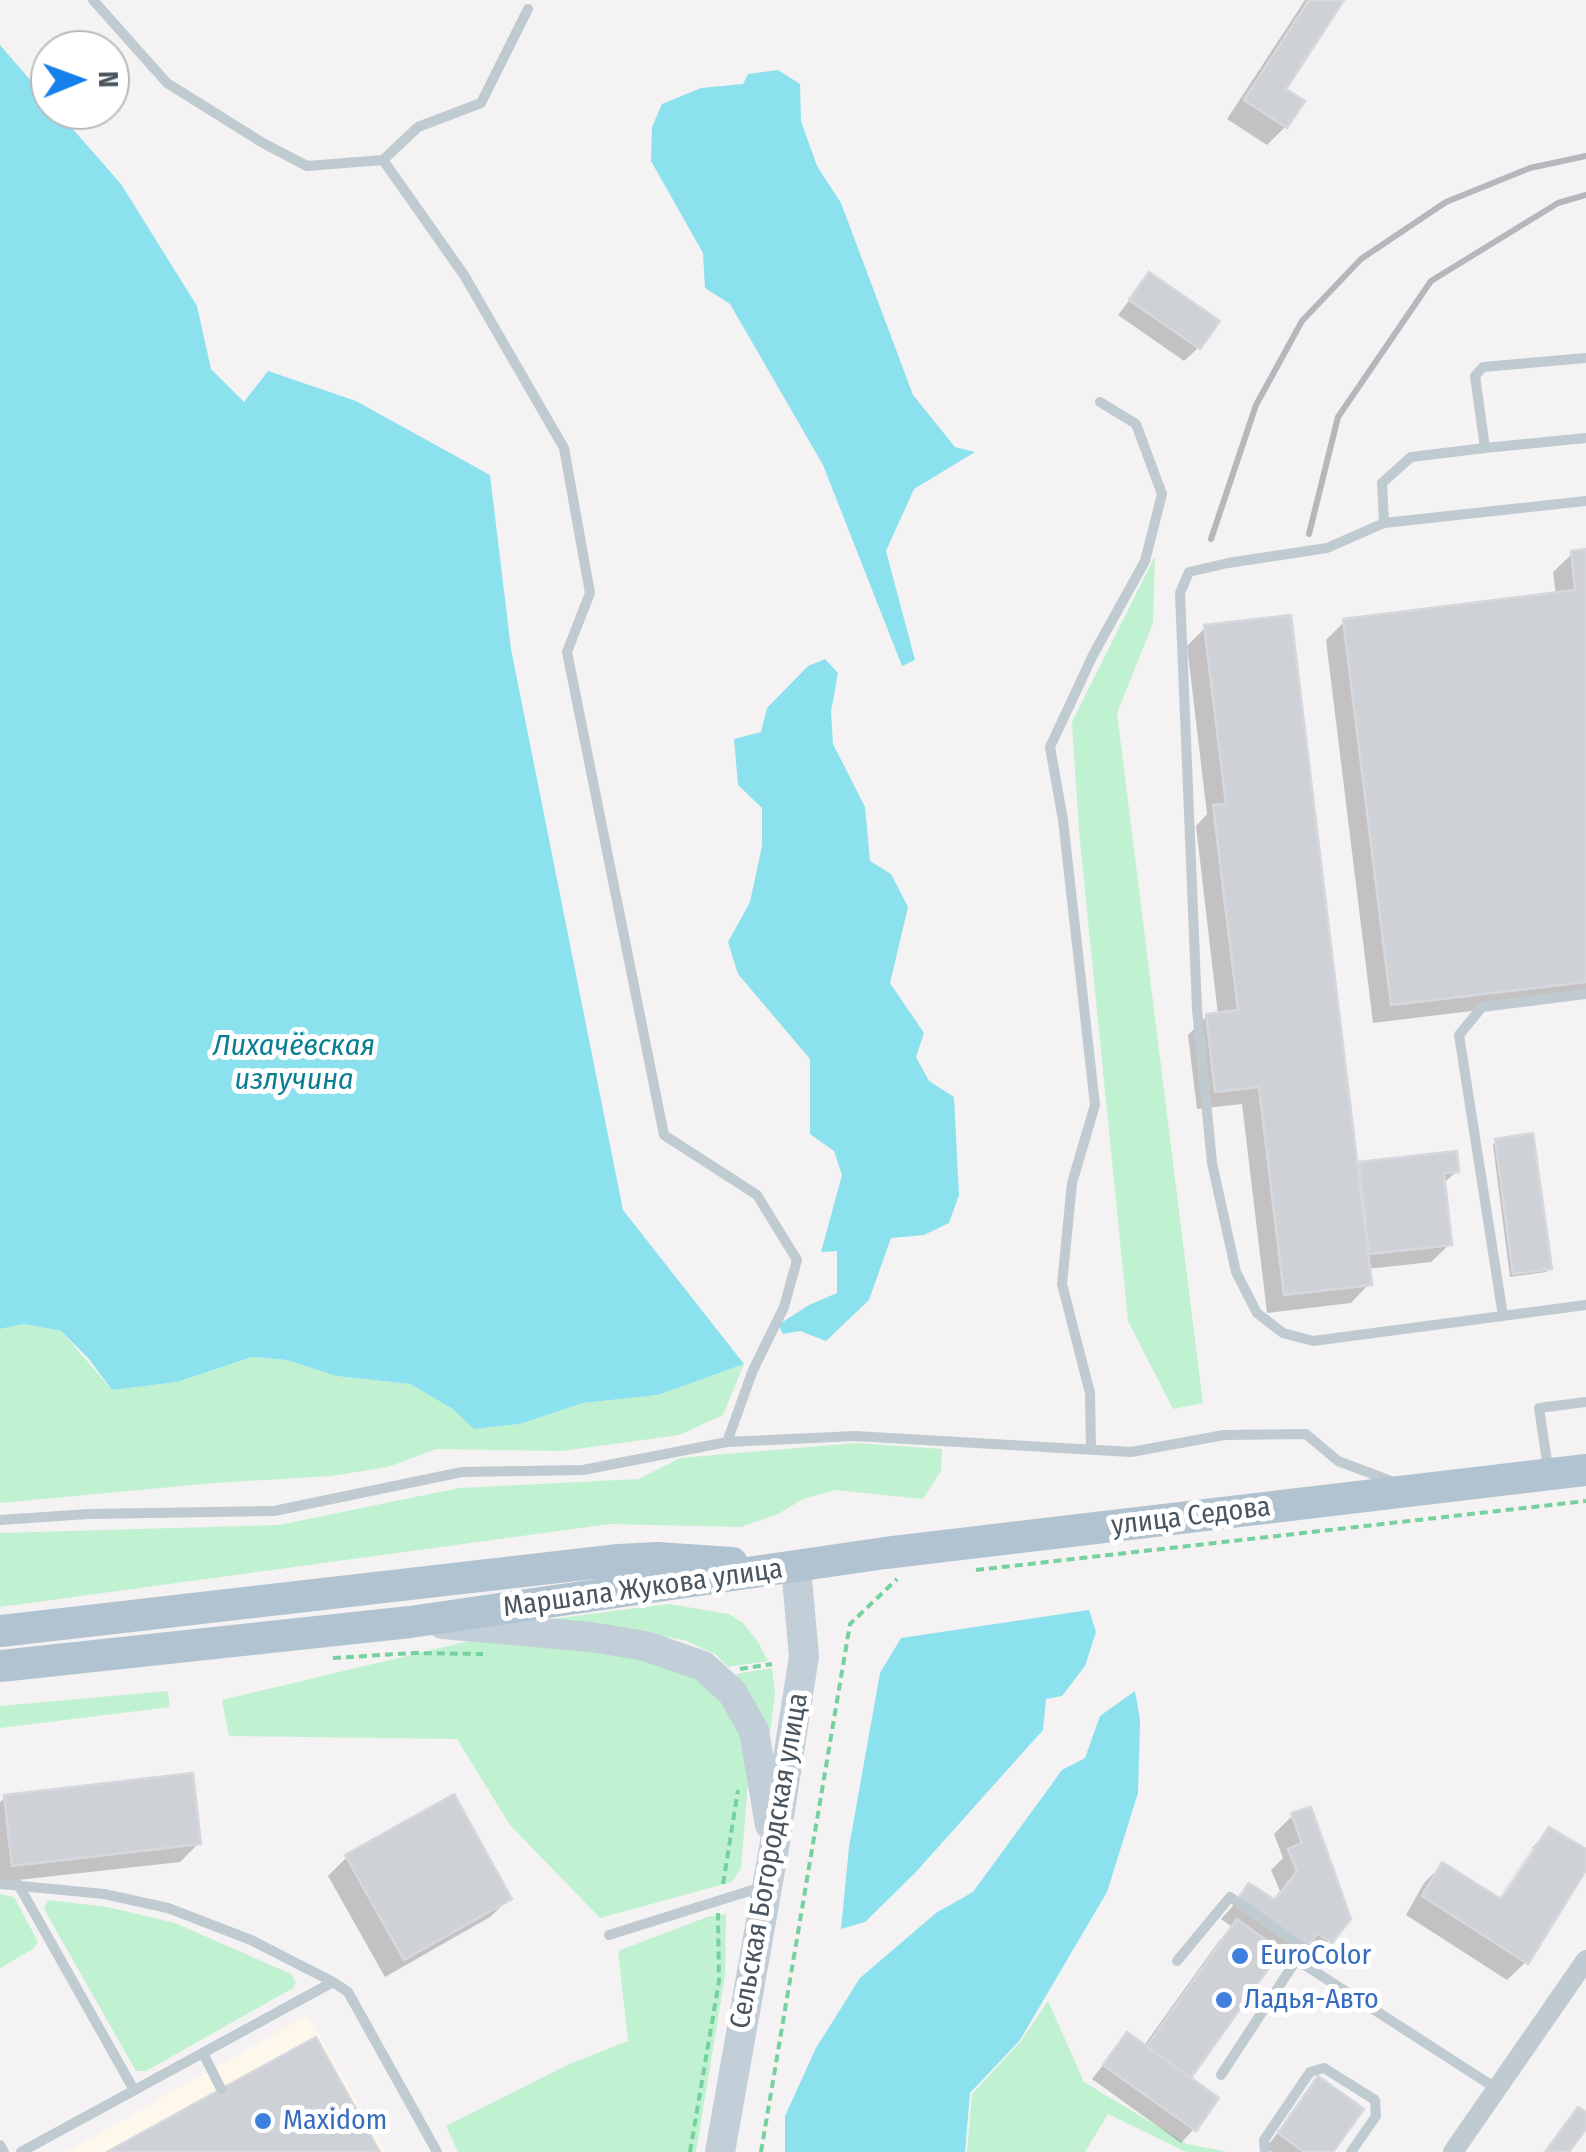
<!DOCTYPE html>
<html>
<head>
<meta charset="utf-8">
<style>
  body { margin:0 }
  #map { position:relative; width:1586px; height:2152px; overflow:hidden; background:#f4f2f2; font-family:"Fira Sans Condensed",sans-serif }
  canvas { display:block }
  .north { position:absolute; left:30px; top:30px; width:100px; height:100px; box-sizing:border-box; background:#fff; border:2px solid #b6bbbf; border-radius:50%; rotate:89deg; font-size:28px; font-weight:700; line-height:40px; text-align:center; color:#495660 }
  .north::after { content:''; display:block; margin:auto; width:35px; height:45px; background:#1580eb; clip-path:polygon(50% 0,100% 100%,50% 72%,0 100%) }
</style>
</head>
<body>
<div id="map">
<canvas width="1586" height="2152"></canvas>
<div class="north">N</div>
</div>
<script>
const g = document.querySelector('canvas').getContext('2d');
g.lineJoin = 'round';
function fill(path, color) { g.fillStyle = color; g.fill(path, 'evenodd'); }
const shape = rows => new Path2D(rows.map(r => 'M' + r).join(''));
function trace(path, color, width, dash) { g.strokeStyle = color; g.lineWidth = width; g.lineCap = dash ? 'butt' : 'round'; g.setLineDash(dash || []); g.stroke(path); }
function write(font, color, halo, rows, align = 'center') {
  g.font = font + ' "Fira Sans Condensed",sans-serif'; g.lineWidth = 10; g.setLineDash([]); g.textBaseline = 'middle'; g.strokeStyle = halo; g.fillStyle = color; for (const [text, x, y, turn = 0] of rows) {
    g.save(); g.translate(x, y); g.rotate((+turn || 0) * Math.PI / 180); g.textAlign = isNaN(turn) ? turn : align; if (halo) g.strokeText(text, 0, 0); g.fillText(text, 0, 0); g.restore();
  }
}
fill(shape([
  [308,2015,385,2152,66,2152]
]), '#fdf7ec');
fill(shape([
  [1155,556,1153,623,1117,713,1203,1403,1173,1409,1128,1321,1079,831,1072,722],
  [24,1324,61,1331,112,1390,177,1382,252,1357,287,1360,336,1376,410,1384,453,1409,475,1429,520,1424,583,1403,658,1395,744,1364,723,1415,679,1435,562,1451,436,1449,388,1467,331,1476,214,1483,0,1503,0,1329],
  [856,1443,942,1449,941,1471,923,1499,835,1490,803,1499,778,1514,741,1527,610,1524,0,1607,0,1533,279,1525,459,1488,639,1479,680,1458],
  [669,1604,729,1614,743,1623,758,1642,768,1661,728,1667,715,1654,684,1640,552,1619],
  [486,1637,681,1663,706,1677,740,1732,748,1783,741,1868,732,1882,600,1918,510,1825,457,1739,229,1736,222,1700],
  [772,1668,775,1694,769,1741,752,1696,736,1674],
  [168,1691,170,1707,0,1728,0,1706],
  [0,1894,14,1897,38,1942,33,1949,0,1968],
  [48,1900,107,1907,175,1923,291,1974,296,1982,293,1988,146,2071,136,2071,44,1909],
  [726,1914,725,1976,696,2152,458,2152,446,2126,567,2065,628,2041,618,1951,707,1917],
  [1048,2001,1084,2082,1187,2144,1228,2152,1186,2152,1108,2114,1085,2152,967,2152,972,2094,1021,2041]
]), '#c0f1d0');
fill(shape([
  [0,45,50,103,50,110,56,110,121,184,197,306,211,369,244,402,268,371,356,401,490,475,511,649,623,1210,744,1364,658,1395,583,1403,520,1424,474,1429,453,1409,410,1384,336,1376,287,1360,252,1357,177,1382,112,1390,89,1359,61,1331,24,1324,0,1329],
  [778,70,800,84,801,121,817,166,841,203,913,395,955,447,975,452,914,489,886,551,915,660,902,666,823,465,730,304,705,288,703,253,651,161,652,127,662,104,701,88,743,84,748,74],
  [825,659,838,673,831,712,833,744,865,807,870,861,891,874,908,907,890,983,924,1033,916,1057,929,1081,954,1097,959,1195,949,1223,924,1235,891,1238,869,1300,826,1341,800,1331,783,1334,778,1325,809,1305,837,1293,837,1251,821,1252,842,1175,834,1151,810,1134,810,1059,738,974,728,942,750,902,762,846,762,808,738,785,734,739,761,732,767,708,808,666],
  [1089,1610,1096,1632,1085,1666,1062,1696,1046,1699,1043,1730,915,1873,865,1922,841,1929,849,1847,880,1673,901,1638],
  [1135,1691,1140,1720,1138,1793,1107,1892,1020,2040,970,2093,965,2152,785,2152,785,2116,816,2048,860,1978,936,1913,973,1892,1062,1770,1085,1758,1100,1716]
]), '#8ce1ef');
fill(shape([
  [1305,0,1341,0,1283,90,1285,127,1267,145,1227,119],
  [1149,275,1198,348,1184,361,1118,315],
  [1586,552,1586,997,1373,1023,1326,640,1345,621,1556,595,1553,572,1572,554],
  [1205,628,1355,1165,1455,1154,1457,1171,1443,1184,1450,1244,1431,1262,1367,1269,1369,1284,1351,1303,1267,1313,1242,1104,1197,1109,1188,1035,1207,1016,1218,1015,1196,826,1207,814,1187,646],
  [1496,1141,1550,1268,1546,1272,1510,1277,1493,1145],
  [5,1797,199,1843,180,1862,0,1882,0,1802],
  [1292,1816,1348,1919,1312,1960,1300,1952,1287,1965,1274,1956,1188,2078,1194,2129,1181,2143,1092,2079,1127,2035,1143,2047,1219,1941,1232,1927,1221,1919,1250,1887,1272,1901,1280,1891,1271,1870,1283,1858,1274,1834],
  [1549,1830,1586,1852,1586,1865,1526,1962,1507,1980,1406,1915,1424,1883,1442,1865,1497,1900,1531,1849],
  [1532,1848,1538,1848,1496,1911,1492,1908],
  [347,1857,509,1899,490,1917,385,1977,328,1876],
  [1319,2079,1330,2152,1272,2152,1266,2148]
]), '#0003');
const building = shape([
  [1309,0,1344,0,1286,89,1305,101,1287,128,1244,100,1309,0],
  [1149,272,1220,321,1200,349,1129,300,1149,272],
  [1586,549,1586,982,1391,1005,1343,619,1575,590,1571,551,1586,549],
  [1291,615,1372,1285,1284,1295,1259,1087,1215,1092,1206,1014,1238,1010,1213,805,1226,804,1204,625,1291,615],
  [1533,1133,1552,1269,1513,1274,1495,1139,1533,1133],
  [1457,1151,1459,1172,1444,1173,1452,1245,1369,1254,1359,1162,1457,1151],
  [193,1773,201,1844,12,1866,4,1795,193,1773],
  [454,1794,512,1899,404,1960,345,1855,454,1794],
  [1311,1807,1351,1919,1332,1943,1317,1933,1308,1948,1237,1900,1249,1883,1275,1900,1297,1871,1288,1849,1302,1843,1291,1813,1311,1807],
  [1549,1827,1586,1849,1586,1870,1528,1964,1422,1896,1442,1862,1501,1899,1549,1827],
  [1237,1919,1281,1951,1191,2078,1147,2046,1237,1919],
  [1127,2032,1219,2098,1196,2131,1103,2065,1127,2032],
  [316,2037,380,2152,107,2152,221,2089,316,2037],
  [1318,2076,1364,2109,1333,2152,1304,2152,1278,2133,1318,2076],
  [1578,2107,1586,2112,1586,2129,1569,2152,1545,2152,1578,2107]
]);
fill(building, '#ced1d6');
trace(building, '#d5d8dd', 2.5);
trace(shape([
  [976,1570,1586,1501],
  [333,1658,414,1653,483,1654],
  [740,1669,772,1664],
  [723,1884,738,1790],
  [690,2152,719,1981,718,1913],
  [761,2152,850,1624,897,1579]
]), '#77d19f', 4, [8, 5]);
trace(shape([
  [93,0,167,83,263,143,307,166,383,160,464,275,564,448,590,593,567,652,664,1135,757,1195,797,1260,784,1307,753,1370,727,1442],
  [383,160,418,127,481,103,528,9],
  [1586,358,1483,367,1475,376,1485,448,1586,438],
  [1586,501,1384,523,1327,548,1228,563,1189,572,1180,593,1197,1009,1212,1163,1236,1272,1257,1313,1283,1333,1313,1341,1586,1305],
  [1384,523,1382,483,1411,457,1485,448],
  [1503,1316,1459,1035,1482,1007,1586,994],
  [1091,1450,1090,1393,1062,1284,1072,1183,1095,1105,1063,820,1050,747,1093,655,1145,561,1162,494,1136,424,1100,402],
  [1548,1468,1539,1408,1586,1402],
  [0,1520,88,1514,274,1511,462,1472,583,1470,727,1442,855,1436,1131,1452,1224,1435,1306,1434,1338,1461,1391,1481],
  [0,1884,104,1894,168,1908,251,1940,333,1982,348,1992,437,2152],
  [18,1884,134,2090],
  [609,1935,762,1887],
  [1297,1960,1497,2089],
  [1177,1961,1230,1897,1304,1948,1221,2075],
  [203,2053,221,2089],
  [0,2145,4,2152],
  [21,2152,333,1982],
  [1265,2152,1264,2140,1310,2072,1324,2068,1375,2100,1376,2116,1351,2152]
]), '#bfcad1', 10);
trace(shape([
  [1453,2152,1586,1960]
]), '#bfcad1', 20);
trace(shape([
  [443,1624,591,1637,645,1646,703,1666,732,1692,754,1731,770,1825],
  [720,2152,774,1848,804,1656,796,1568]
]), '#c2ced8', 30);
trace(shape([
  [0,1631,619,1560,657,1558,732,1563],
  [0,1666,410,1622,885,1553,1586,1470]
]), '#b1c3d0', 32);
trace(shape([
  [1309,534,1338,417,1431,281,1558,203,1586,195],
  [1211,539,1256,405,1302,321,1361,259,1446,202,1530,168,1586,156]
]), '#b4b7bc', 6);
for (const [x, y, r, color] of [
  [1240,1956,10,"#3f7fe0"],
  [1224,2000,10,"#3f7fe0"],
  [263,2121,10,"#3f7fe0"]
]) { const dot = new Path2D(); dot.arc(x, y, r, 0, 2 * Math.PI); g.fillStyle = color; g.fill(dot); trace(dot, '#fff', 4); }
write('28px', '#495660', '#fff', [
  ["улица Седова",1191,1517,-7],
  ["Маршала Жукова улица",643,1589,-8],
  ["Сельская Богородская улица",770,1861,-80]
]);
write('28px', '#366cbe', '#fff', [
  ["EuroColor",1260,1956],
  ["Ладья-Авто",1244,2000],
  ["Maxidom",283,2121]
], 'left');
write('italic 30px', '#0a7f93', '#fff', [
  ["Лихачёвская",294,1047],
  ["излучина",294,1081]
]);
</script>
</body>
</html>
